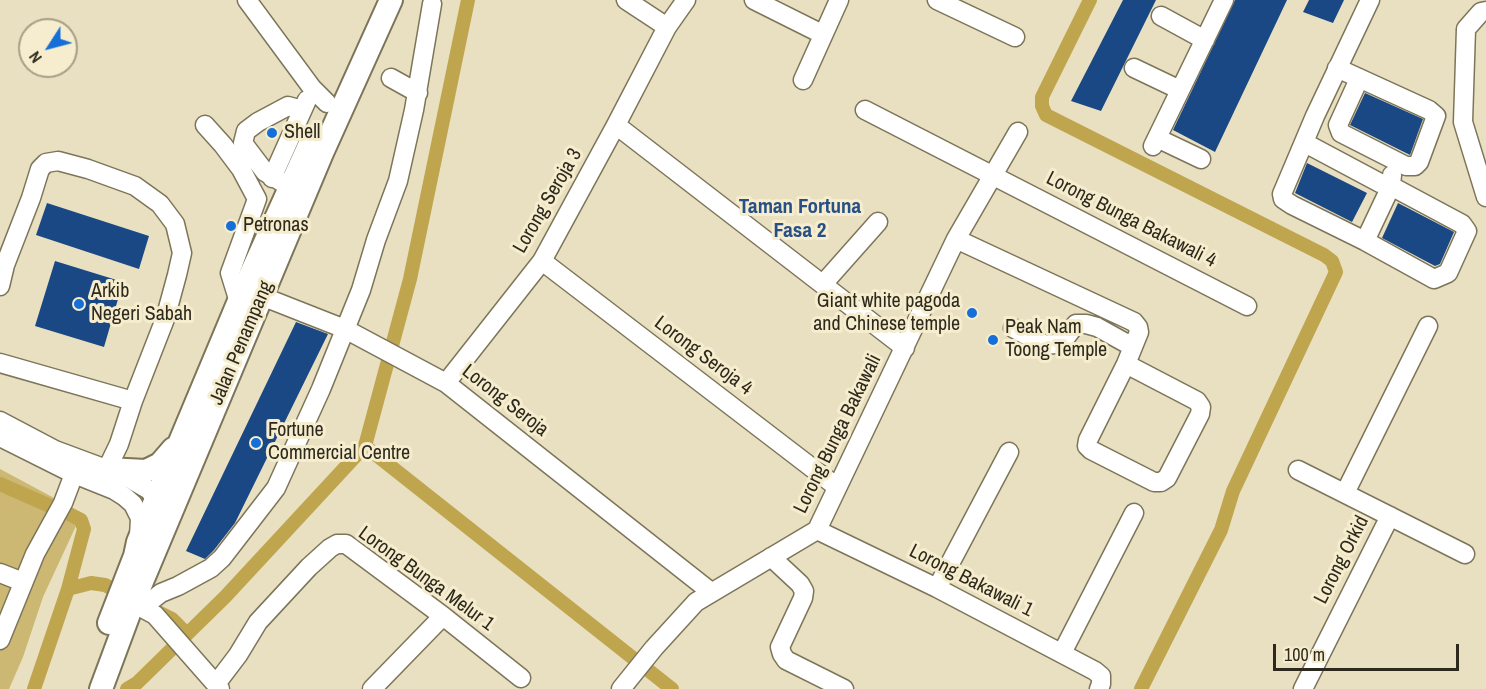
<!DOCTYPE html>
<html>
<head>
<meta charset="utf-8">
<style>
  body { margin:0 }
  #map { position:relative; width:1486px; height:689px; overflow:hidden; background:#e9e0c1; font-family:"Archivo Narrow",sans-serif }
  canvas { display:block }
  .north { position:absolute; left:18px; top:18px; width:60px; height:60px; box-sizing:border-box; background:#f6edce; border:2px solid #a69f87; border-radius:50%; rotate:234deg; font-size:16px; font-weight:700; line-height:24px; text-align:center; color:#2d291d }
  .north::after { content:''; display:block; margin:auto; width:21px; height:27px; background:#156fd8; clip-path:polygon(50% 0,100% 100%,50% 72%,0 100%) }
  .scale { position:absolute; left:1273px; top:644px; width:186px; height:27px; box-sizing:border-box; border:3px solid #2d291d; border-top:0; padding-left:8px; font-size:18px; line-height:21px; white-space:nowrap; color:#2d291d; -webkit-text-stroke:4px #f6edce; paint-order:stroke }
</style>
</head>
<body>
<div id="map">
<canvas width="1486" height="689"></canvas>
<div class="north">N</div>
<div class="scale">100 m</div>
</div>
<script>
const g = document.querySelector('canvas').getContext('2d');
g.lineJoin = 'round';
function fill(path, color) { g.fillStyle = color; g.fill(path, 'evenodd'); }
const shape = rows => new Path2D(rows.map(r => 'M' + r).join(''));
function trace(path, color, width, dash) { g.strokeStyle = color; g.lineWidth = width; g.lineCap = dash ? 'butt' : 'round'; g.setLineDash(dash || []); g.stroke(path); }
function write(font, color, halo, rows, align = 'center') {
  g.font = font + ' "Archivo Narrow",sans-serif'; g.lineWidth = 6; g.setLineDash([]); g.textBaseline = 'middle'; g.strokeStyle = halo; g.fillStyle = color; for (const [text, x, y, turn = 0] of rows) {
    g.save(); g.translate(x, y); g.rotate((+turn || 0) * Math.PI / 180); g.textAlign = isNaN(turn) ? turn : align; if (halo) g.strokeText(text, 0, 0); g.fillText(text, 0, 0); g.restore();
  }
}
fill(shape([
  [0,469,82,513,43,597,23,657,9,689,0,689]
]), '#ccb773');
trace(shape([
  [1090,0,1042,97,1042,106,1046,115,1324,255,1332,261,1336,272,1233,491,1221,530,1141,689],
  [365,446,672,689],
  [0,484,50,506],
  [68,589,84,529,81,520,69,514],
  [156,611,172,619,187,634],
  [34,689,68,589,91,583,105,585,126,596],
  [127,689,137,683,225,597,365,446,410,279,468,0]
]), '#bfa54e', 14);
fill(shape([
  [1123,0,1156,0,1101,111,1071,101],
  [1235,0,1287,0,1215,152,1173,130],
  [1309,0,1344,0,1333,23,1303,12],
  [1365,93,1423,119,1410,155,1350,125],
  [1307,163,1367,193,1352,222,1295,193],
  [47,203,149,236,139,269,36,235],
  [1398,203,1454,232,1440,264,1435,266,1382,238],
  [55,261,123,282,104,347,35,326],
  [296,322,328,334,235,523,214,550,205,559,186,551]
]), '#1a4884');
const minor = shape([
  [247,0,312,88,327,103],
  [626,0,667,27],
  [754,0,822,34],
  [937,0,1015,37],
  [1486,11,1481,12,1466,29,1463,122,1486,197],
  [1161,16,1205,40],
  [1134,68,1180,90],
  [1337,68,1429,110,1436,116,1419,162,1415,166,1406,166,1341,133,1338,125,1359,79],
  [391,78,418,93],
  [803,80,839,0],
  [865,110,1247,306],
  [205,125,223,145,241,169,257,199,230,273,239,302],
  [616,125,905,348],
  [1157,138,1201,159],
  [1305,143,1380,183,1391,186,1462,224,1467,231,1448,273,1434,279,1365,241,1292,205,1283,199,1282,194,1315,116,1370,0],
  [1153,146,1224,0],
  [272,178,307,100],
  [290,187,265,172,243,143,246,131,258,122,288,106,302,110],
  [956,239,1134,322,1138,327,1139,332,1126,364,1088,440,1087,446,1091,450,1154,482,1161,482,1167,478,1200,414,1201,407,1197,401,1126,364],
  [1365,241,1391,186,1392,175],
  [542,261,837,487],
  [823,284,878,222],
  [0,286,5,265,31,198,40,169,46,163,58,161,88,169,135,186,160,204,175,224,182,253,177,275,165,319,133,401,119,444,107,469],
  [251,292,345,329,446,383,711,592],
  [1013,328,1045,345,1055,344,1063,341,1076,324,1086,324,1097,327,1133,347],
  [0,363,133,401],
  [446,383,542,261,616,125,667,27,686,0],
  [0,421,55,450,125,476,149,490,156,499],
  [0,437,74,474,114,490,125,497,133,504,140,518,139,537],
  [1298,470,1465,554],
  [1345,493,1428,326],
  [817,530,937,588,1095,671,1101,676,1101,684,1099,689],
  [771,557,800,584,804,591,803,598,780,647,782,654,786,660,844,689],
  [0,573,23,582],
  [937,588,1009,452],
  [133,603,155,615,220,689],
  [143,607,161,593,178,586,211,568,222,558,276,488,321,389,361,290,376,240,398,181,414,110,432,4],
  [0,640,35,554,63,503,74,474],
  [1062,653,1134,513],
  [216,684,238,655,258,622,309,567,330,548,337,544,346,544,443,616,521,678],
  [372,689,443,616],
  [621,689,654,648,696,602,817,530,956,239,1018,132],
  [1303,689,1390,516]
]);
const major = shape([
  [107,469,146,471,160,464,173,449],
  [109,623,135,556,138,542,244,289,312,139],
  [101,689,133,603,322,153,391,0]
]);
trace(minor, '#7d7559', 21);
trace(major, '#7d7559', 26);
trace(minor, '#fff', 18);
trace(major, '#fff', 22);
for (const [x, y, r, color] of [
  [272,133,6,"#156fd8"],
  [231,226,6,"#156fd8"],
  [79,304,6,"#156fd8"],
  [972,313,6,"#156fd8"],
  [993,340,6,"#156fd8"],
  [256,443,6,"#156fd8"]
]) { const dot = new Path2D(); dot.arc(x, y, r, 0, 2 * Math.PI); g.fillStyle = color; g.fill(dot); trace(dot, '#f6edce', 2); }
write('20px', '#2d291d', '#f6edce', [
  ["Shell",284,133],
  ["Petronas",243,226],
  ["Arkib",91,292],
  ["Negeri Sabah",91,315],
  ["Giant white pagoda",960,302,"right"],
  ["and Chinese temple",960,325,"right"],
  ["Peak Nam",1005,328],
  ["Toong Temple",1005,351],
  ["Fortune",268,431],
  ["Commercial Centre",268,454]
], 'left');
write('20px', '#2d291d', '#f6edce', [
  ["Lorong Seroja 3",548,201,-60],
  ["Lorong Bunga Bakawali 4",1131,220,27],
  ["Jalan Penampang",242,343,-67],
  ["Lorong Seroja 4",703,356,37],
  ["Lorong Seroja",505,401,38],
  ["Lorong Bunga Bakawali",838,434,-64],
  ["Lorong Orkid",1342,560,-63],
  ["Lorong Bunga Melur 1",426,579,36],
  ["Lorong Bakawali 1",971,581,27]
]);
write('bold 21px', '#285086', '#f6edce', [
  ["Taman Fortuna",800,207],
  ["Fasa 2",800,231]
]);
</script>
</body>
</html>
